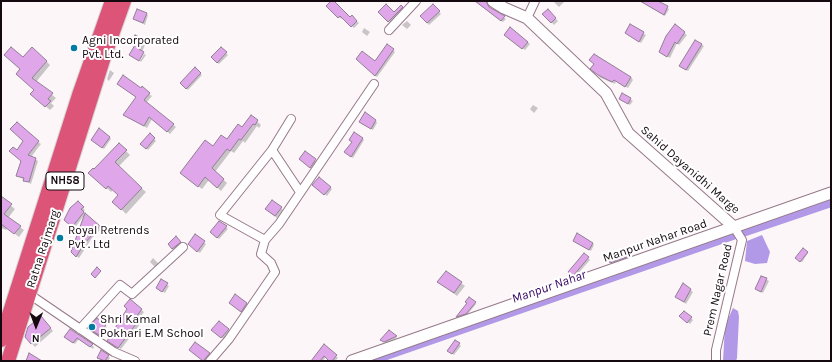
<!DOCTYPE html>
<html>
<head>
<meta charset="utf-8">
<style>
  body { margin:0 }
  #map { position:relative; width:832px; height:362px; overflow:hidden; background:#fcf6f9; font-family:Karla,sans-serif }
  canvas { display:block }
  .frame { position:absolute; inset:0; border:2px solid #14090f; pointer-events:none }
  .north { position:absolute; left:16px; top:306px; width:40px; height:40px; -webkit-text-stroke:3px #fff; paint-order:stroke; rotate:181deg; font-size:11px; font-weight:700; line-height:16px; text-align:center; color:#14090f }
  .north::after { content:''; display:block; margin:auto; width:14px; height:18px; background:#14090f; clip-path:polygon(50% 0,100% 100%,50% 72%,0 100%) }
</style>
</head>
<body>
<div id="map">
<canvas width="832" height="362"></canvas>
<div class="frame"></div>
<div class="north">N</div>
</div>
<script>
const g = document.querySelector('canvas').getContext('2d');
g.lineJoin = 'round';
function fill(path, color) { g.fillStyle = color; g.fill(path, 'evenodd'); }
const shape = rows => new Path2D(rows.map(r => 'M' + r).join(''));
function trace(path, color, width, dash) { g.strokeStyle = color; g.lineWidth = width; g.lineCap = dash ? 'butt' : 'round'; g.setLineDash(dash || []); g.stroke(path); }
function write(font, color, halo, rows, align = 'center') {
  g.font = font + ' Karla,sans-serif'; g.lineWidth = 4; g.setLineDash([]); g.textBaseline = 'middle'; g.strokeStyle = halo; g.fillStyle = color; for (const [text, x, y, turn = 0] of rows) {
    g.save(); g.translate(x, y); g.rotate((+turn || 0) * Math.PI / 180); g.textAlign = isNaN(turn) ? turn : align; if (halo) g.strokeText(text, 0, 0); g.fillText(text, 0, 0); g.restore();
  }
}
fill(shape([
  [762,235,770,252,767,263,755,264,745,261,747,241],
  [733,308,738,311,739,317,737,358,736,361,723,361,725,326]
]), '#b299e7');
fill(shape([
  [333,1,350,19,352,17,359,23,354,28,343,17,341,19,328,6],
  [474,1,488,1,490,8,506,19,503,22],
  [553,1,564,1,564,2,559,7],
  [640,1,660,1,659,2,669,9,665,16],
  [433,5,441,14,429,25,421,16],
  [401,6,404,9,391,23,380,12,394,14],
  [548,11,558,21,554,25,544,14],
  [146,14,148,15,145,25,134,19],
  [407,21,411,25,407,29,402,25],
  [630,25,646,35,641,43,626,33],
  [675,26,687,35,679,45,677,43,670,58,660,52],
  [364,28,370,32,367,36,362,32],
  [511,28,530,44,525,50,507,36],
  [144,41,146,43,138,60,136,46,132,43],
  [695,41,704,46,688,71,682,68],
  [221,48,228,55,219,64,212,57],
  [393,50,395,52,377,77,357,59,375,62],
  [144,54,146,55,141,62,140,61],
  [23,59,46,61,50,65,36,82,56,98,51,103,54,106,50,110,36,98,35,90,22,70],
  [195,68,202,75,188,90,181,83],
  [592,69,631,77,633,80,628,88,616,81,615,84,601,78],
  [110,70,114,73,109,81,107,79],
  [118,84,149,94,152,96,146,103,176,127,170,134,152,119,147,128,127,117,125,115,137,98],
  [623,94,633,101,630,105,622,100],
  [533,105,538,108,534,113,530,109],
  [252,117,261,125,259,128,257,126,245,143,243,141,234,153,231,151,215,172,227,183,221,191,209,180,202,189,184,176,213,148,243,128],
  [376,121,377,123,373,130,362,124],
  [150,135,156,141,148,150,142,144],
  [109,137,111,139,104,149,94,142],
  [362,138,364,140,353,158,347,154,353,143,350,140],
  [24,141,38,142,41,144,31,157,38,161,31,184,18,176,22,161,17,151],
  [119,144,130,155,118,167,146,192,126,214,114,202,120,195,113,189,111,192,90,173,94,170],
  [305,153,317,162,313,169,302,161],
  [316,187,330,187,332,189,327,196],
  [1,198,15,209,8,218,24,230,19,237,7,228,6,230,1,228],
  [78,203,85,210,83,212,101,229,92,238,79,258,74,254,85,214,74,229,65,220],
  [281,208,283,210,277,218,268,211],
  [226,227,228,229,219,239,213,234],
  [195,235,206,244,200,253,191,246],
  [176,238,182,244,175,251,169,244],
  [576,243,592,243,594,245,591,251],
  [803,249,808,253,802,262,796,258],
  [625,253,628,259,613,264,611,262],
  [153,258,160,265,156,268,150,262],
  [588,258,590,260,575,277,569,272],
  [446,272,465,286,457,296,439,282],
  [762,277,769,281,763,293,758,290],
  [162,281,169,286,165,293,159,290],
  [684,285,693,292,686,304,676,297],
  [130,301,144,312,138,320,141,323,121,349,111,343,128,309],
  [475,303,476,304,467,315,458,317,468,304],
  [247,304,248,305,243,313,232,305],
  [683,318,691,318,693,320,690,324],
  [44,320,53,331,35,347,26,337],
  [105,326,107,328,101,336,92,330],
  [70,330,92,345,94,347,93,349,79,339,75,344,67,339],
  [228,330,230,331,224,339,215,332],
  [389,331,397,338,386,343,382,340],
  [456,341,461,346,454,355,450,352],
  [324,346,338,358,335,361,330,361,326,357,323,361,316,361],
  [192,351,209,354,211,356,207,361,204,361],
  [108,356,110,358,108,361,102,361,98,358]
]), '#0003');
trace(shape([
  [743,233,831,203],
  [372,361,733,236]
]), '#b299e7', 8);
const building = shape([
  [331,1,334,1,350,17,352,15,357,21,351,27,340,16,338,18,326,6,331,1],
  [475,1,486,1,489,7,505,16,501,21,475,1],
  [640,1,658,1,668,6,664,15,640,1],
  [386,4,394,12,401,5,403,7,388,22,378,12,386,4],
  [433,4,440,11,427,23,420,16,433,4],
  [137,9,147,13,143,23,133,19,137,9],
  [548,9,556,18,551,23,542,14,548,9],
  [630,24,644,32,639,42,625,33,630,24],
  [675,24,685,32,677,44,675,42,667,57,659,52,666,36,675,24],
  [510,27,528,42,522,49,504,35,510,27],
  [135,35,145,40,139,49,144,52,139,61,129,55,135,45,131,43,135,35],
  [695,40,702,44,686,70,679,66,695,40],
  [387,44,394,49,375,76,356,59,362,51,375,61,387,44],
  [11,47,23,57,32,47,47,61,32,78,53,93,48,99,51,101,45,107,30,94,34,90,16,74,20,69,4,55,11,47],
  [221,47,227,52,217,63,211,57,221,47],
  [594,54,631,77,625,87,614,80,612,82,598,75,590,69,594,64,589,60,594,54],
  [195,67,201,73,186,89,180,83,195,67],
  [123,75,141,88,142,86,150,93,144,100,174,124,167,132,149,117,144,126,123,115,136,97,117,84,123,75],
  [622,93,631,98,628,104,619,99,622,93],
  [365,112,376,120,371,129,359,122,365,112],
  [251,115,258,120,255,125,253,124,241,140,239,139,230,151,227,149,212,168,224,179,217,188,205,177,198,187,180,173,205,140,213,146,221,135,227,139,238,124,242,127,251,115],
  [17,122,39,141,28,155,36,158,29,182,23,181,24,178,16,176,21,161,9,151,13,147,17,150,23,141,10,129,17,122],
  [99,128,110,137,102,148,91,140,99,128],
  [354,132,363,138,351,157,344,152,352,142,349,140,354,132],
  [150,133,155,138,146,149,140,144,150,133],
  [119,143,127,150,115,162,142,188,121,210,112,202,118,195,108,186,106,189,88,173,93,168,94,169,119,143],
  [305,151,316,159,310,168,299,159,305,151],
  [319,177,331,187,324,195,312,185,319,177],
  [1,196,12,204,4,214,21,226,14,234,1,224,1,196],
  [272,200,282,207,275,216,265,209,272,200],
  [78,201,84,207,81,209,84,212,72,227,64,220,70,208,78,201],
  [85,213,100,226,84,244,76,257,71,252,85,213],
  [219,221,227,226,217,238,210,232,219,221],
  [577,233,593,243,589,250,573,241,577,233],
  [195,234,205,241,197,252,188,244,195,234],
  [176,236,181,242,172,249,168,244,176,236],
  [803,248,808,252,800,262,795,258,803,248],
  [625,252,627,257,610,263,608,257,625,252],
  [584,253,589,257,573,276,568,272,584,253],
  [97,267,101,271,95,278,91,274,97,267],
  [446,271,462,282,454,293,437,282,446,271],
  [761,276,767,278,761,292,755,289,761,276],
  [161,279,168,283,162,292,156,288,161,279],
  [683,283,691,289,684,302,675,297,683,283],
  [235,294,247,303,241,312,229,303,235,294],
  [469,297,476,302,466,314,456,317,467,303,465,302,469,297],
  [130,299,142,309,136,317,139,320,118,348,107,341,127,309,124,306,130,299],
  [684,311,692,317,687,323,679,316,684,311],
  [41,316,51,328,31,344,25,337,28,327,41,316],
  [97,318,106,325,99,335,88,328,97,318],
  [219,321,229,329,221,338,211,330,219,321],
  [70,329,93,344,90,347,77,338,73,343,64,337,70,329],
  [389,330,397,336,384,342,380,340,389,330],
  [455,340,460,343,452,354,447,351,455,340],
  [195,342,210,353,203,361,189,350,195,342],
  [324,344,337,355,332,361,329,361,324,356,320,361,311,361,324,344],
  [101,350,109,355,105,361,97,358,101,350],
  [29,353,42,361,26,361,29,353]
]);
fill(building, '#e0a6ea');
trace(building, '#927e95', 1);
const street = shape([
  [527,18,535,1],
  [389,30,416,1],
  [291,119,272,150,300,192],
  [265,240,220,215,272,150],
  [29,294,114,352,135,361],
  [80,329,120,285,132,294,183,247],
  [210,361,229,339,275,272,271,263,261,254,265,240,279,224,374,84],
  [716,361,716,350,742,240,734,227]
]);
const secondary = shape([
  [493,1,504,8,527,18,606,93,628,133,734,227],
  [352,361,831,193]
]);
const highway = shape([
  [1,340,79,95,112,1],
  [8,361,104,57,124,1]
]);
trace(street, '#967989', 10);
trace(secondary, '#967989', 13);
trace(highway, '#d5d3d4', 16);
trace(street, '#fff', 8);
trace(secondary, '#fff', 11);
trace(highway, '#dc5478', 14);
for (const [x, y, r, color] of [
  [74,48,4,"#027ba2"],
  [60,238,4,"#027ba2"],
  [92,327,4,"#027ba2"]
]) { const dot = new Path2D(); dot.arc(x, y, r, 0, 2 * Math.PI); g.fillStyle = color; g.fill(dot); trace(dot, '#fff', 1.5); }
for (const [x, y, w] of [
  [65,181,38]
]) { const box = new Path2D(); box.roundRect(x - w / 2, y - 9, w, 18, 3); g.fillStyle = '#fff'; g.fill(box); trace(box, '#14090f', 1); }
write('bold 11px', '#14090f', null, [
  ["NH58",65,181]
]);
write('12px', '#14090f', '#fff', [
  ["Agni Incorporated",82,41],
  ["Pvt. Ltd.",82,55],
  ["Royal Retrends",68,231],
  ["Pvt . Ltd",68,245],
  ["Shri Kamal",100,320],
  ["Pokhari E.M School",100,334]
], 'left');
write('12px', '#14090f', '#fff', [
  ["Sahid Dayanidhi Marge",690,170,41],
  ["Manpur Nahar Road",655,241,-19],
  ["Ratna Rajmarg",43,249,-72],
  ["Prem Nagar Road",718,290,-77]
]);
write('italic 13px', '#360764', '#fff', [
  ["Manpur Nahar",549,287,-19]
]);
</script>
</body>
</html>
